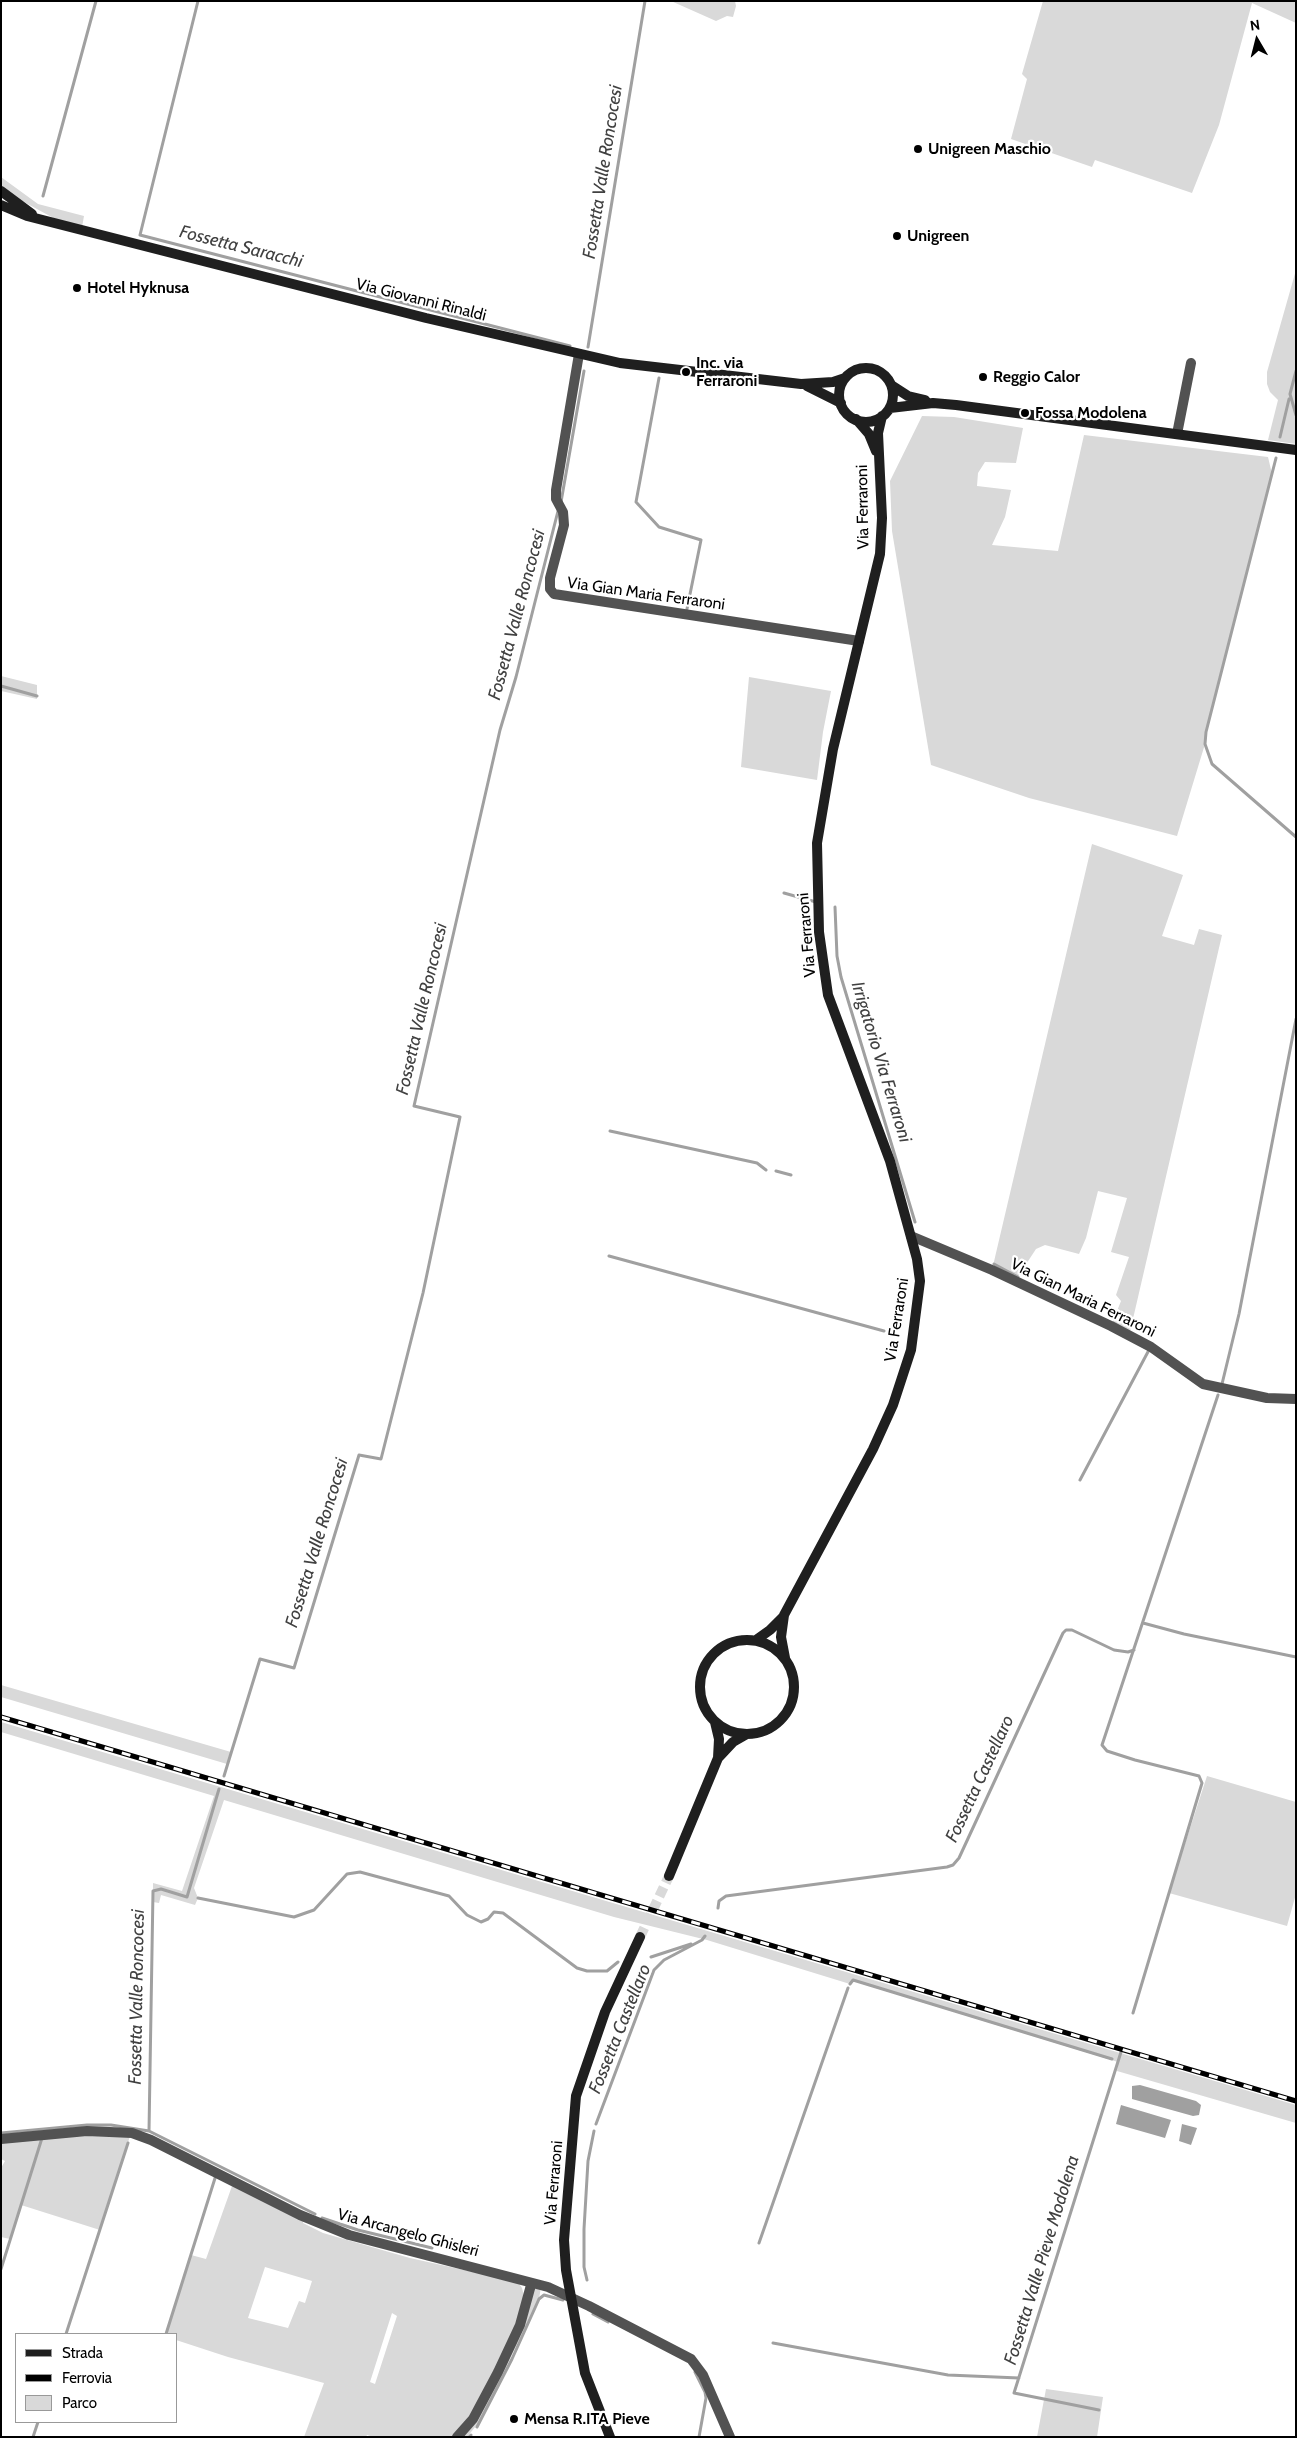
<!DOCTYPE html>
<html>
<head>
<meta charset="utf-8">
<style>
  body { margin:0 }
  #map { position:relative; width:1297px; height:2438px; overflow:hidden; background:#fff; font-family:Cabin,sans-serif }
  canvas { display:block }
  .frame { position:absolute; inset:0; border:2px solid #000; pointer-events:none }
  .legend { position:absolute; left:15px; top:2333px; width:162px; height:90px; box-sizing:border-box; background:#fff; border:1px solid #999; margin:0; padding:6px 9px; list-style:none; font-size:15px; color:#000 }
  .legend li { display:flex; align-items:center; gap:10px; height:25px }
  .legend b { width:25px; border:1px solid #999 }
  .north { position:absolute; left:1232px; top:15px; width:50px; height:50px; -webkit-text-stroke:4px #fff; paint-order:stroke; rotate:352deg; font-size:14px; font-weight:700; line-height:20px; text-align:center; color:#000 }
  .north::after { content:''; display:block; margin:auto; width:18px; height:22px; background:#000; clip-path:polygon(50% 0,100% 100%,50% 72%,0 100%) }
</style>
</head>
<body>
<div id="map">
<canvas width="1297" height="2438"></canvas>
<div class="frame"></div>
<ul class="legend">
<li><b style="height:6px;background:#1f1f1f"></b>Strada</li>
<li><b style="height:6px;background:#000"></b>Ferrovia</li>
<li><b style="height:14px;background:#d9d9d9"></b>Parco</li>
</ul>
<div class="north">N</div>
</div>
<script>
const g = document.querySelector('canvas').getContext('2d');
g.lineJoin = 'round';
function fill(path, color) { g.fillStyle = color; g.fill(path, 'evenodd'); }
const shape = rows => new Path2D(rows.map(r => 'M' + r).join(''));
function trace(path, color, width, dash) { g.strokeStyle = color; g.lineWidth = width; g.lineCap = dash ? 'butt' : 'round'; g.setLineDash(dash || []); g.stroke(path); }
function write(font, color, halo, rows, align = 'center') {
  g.font = font + ' Cabin,sans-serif'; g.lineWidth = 4.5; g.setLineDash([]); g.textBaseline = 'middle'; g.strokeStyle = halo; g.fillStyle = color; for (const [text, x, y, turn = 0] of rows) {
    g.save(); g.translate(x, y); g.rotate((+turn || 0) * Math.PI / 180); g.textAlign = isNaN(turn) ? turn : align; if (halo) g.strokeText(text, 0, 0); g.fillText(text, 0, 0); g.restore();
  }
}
fill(shape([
  [671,1,735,1,736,6,733,17,727,16,716,21],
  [1043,1,1296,1,1296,23,1252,3,1219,125,1192,193,1095,160,1092,167,1011,139,1027,79,1022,74],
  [1,177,38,204,84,216,81,233,13,196,1,186],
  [1296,270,1296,444,1268,440,1278,400,1270,392,1267,384,1267,372],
  [922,416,954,417,1023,428,1016,463,985,462,978,473,977,486,1011,490,1005,517,992,545,1058,551,1084,435,1268,457,1272,474,1206,732,1205,744,1177,836,1029,798,931,765,892,531,890,481],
  [1,676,37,685,37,699,1,691],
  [749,677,831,691,823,732,817,780,741,767],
  [1092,844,1183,875,1162,936,1194,945,1199,929,1222,935,1129,1336,1111,1326,1121,1301,1116,1295,1129,1257,1111,1252,1127,1198,1098,1191,1086,1238,1079,1254,1045,1245,1036,1249,1015,1281,992,1270],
  [1,1685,231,1752,227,1764,1,1697],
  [1,1722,1296,2105,1296,2123,1117,2071,1118,2062,853,1981,850,1984,707,1940,614,1917,224,1800,194,1888,198,1898,195,1905,161,1895,159,1903,153,1902,153,1883,182,1891,214,1796,1,1732],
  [1207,1776,1296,1802,1296,1894,1287,1926,1169,1893],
  [90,2136,130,2136,100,2230,21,2205,10,2239,1,2237,1,2168,5,2161,1,2159,1,2139],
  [232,2186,304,2216,303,2223,323,2233,410,2258,518,2282,522,2288,524,2296,518,2320,478,2406,455,2437,373,2437,367,2435,366,2437,304,2437,324,2383,228,2357,176,2340,176,2334,166,2334,191,2255,206,2259],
  [265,2267,312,2281,305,2303,299,2301,288,2328,248,2318],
  [392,2313,397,2316,375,2384,370,2382],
  [535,2287,541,2287,539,2299,480,2421,467,2437,460,2437,473,2421],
  [1046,2389,1103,2397,1097,2437,1037,2437]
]), '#d9d9d9');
fill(shape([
  [1140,2085,1196,2101,1201,2105,1199,2115,1193,2116,1132,2099,1132,2086],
  [1121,2105,1171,2120,1165,2138,1116,2124],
  [1182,2124,1197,2128,1191,2145,1179,2141]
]), '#a0a0a0');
trace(shape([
  [198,1,140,235,570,346],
  [43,196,96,1],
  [588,347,645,1],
  [1296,371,1290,394,1296,415],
  [659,378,636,502,659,527,701,540,687,609],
  [1280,437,1289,399],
  [1276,458,1206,732,1205,744,1212,764,1296,837],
  [561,502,584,371],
  [1,686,37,696],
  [784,893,816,902],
  [835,907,837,956,841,977,915,1222],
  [610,1131,757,1163,766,1170],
  [776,1171,791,1175],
  [609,1256,884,1331],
  [994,1264,1018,1277],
  [1222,1384,1239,1314,1296,1019],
  [1080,1480,1150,1348],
  [1143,1623,1184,1634,1296,1657],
  [224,1776,260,1659,294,1668,359,1455,381,1459,423,1293,460,1117,414,1106,500,730,516,677,558,511],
  [198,1898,294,1917,314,1910,347,1874,360,1872,449,1896,467,1915,481,1922,488,1919,494,1912,503,1913,577,1968,587,1971,607,1971,618,1962],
  [718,1908,719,1901,726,1896,947,1867,953,1865,959,1858,1063,1633,1066,1630,1072,1630,1114,1650,1128,1652,1134,1650],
  [651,1957,691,1944],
  [850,1984,853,1980,1112,2059],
  [1133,2013,1202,1783,1199,1776,1135,1760,1107,1751,1102,1745,1218,1395],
  [596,2124,654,1970,664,1960,702,1940,705,1936],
  [149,2131,153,1891,161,1889,187,1897,219,1789],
  [1,2133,87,2125,111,2125,149,2131,315,2214],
  [322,2218,358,2230,432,2248],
  [759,2243,848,1988],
  [1,2269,42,2138],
  [587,2280,584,2267,584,2229,588,2161,594,2131],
  [593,2314,608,2322],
  [66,2334,128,2143],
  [166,2334,216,2175],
  [773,2343,948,2375,1019,2378],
  [695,2372,705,2392,706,2398,699,2437],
  [1099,2410,1014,2393,1121,2052],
  [477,2427,512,2359,539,2299,544,2295,563,2300],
  [33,2437,38,2422],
  [469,2437,471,2435]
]), '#a0a0a0', 3);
trace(shape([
  [640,1937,669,1876]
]), '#d9d9d9', 10, [10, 5]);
trace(shape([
  [579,354,556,490,556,499,563,512,564,525,550,578,550,589,554,594,859,641],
  [1177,434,1191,363],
  [911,1236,992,1270,1111,1326,1151,1347,1203,1384,1267,1398,1296,1399],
  [1,2139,87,2131,132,2133,151,2140,300,2215,349,2235,548,2287,589,2306,691,2359,703,2375,730,2437],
  [457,2437,473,2419,498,2372,520,2325,531,2285]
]), '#525252', 10);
trace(shape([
  [1,191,32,214],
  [1,205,27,216,426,318,620,363,801,384,833,382,845,378],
  '839 395a27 27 0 1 1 54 0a27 27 0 1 1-54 0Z',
  [891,385,908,396,925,400],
  [807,386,841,403],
  [890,408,933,403,956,405,1296,450],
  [856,419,869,434,876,451],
  '700 1687a47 47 0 1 1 94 0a47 47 0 1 1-94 0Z',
  [756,1640,770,1630,784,1616],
  [785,1658,781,1637,784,1615,873,1449,893,1405,911,1350,920,1281,917,1259,890,1161,828,995,819,932,817,843,833,749,880,554,882,518,878,433,882,416],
  [715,1722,719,1739,718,1758],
  [669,1876,718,1758,733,1742,747,1734],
  [610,2437,585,2373,566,2270,564,2240,576,2096,605,2012,640,1937]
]), '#1f1f1f', 10);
const rail = shape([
  [1,1717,1296,2101]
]);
trace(rail, '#000', 5);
trace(rail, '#fff', 3, [9]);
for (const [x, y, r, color] of [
  [918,149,5,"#000"],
  [897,236,5,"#000"],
  [77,288,5,"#000"],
  [686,372,5,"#000"],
  [983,377,5,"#000"],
  [1025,413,5,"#000"],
  [514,2419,5,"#000"]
]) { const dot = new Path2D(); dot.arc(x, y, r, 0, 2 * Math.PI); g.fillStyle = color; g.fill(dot); trace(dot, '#fff', 2); }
write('bold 16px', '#000', '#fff', [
  ["Unigreen Maschio",928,149],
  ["Unigreen",907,236],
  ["Hotel Hyknusa",87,288],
  ["Inc. via",696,363],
  ["Ferraroni",696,381],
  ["Reggio Calor",993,377],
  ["Fossa Modolena",1035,413],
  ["Mensa R.ITA Pieve",524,2419]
], 'left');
write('16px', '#000', '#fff', [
  ["Via Giovanni Rinaldi",421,300,14],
  ["Via Ferraroni",863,507,-91],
  ["Via Gian Maria Ferraroni",646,594,8],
  ["Via Ferraroni",807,935,-95],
  ["Via Gian Maria Ferraroni",1083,1298,26],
  ["Via Ferraroni",897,1320,-81],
  ["Via Ferraroni",554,2183,-85],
  ["Via Arcangelo Ghisleri",408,2233,15]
]);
write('italic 18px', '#414141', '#fff', [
  ["Fossetta Valle Roncocesi",603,172,-81],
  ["Fossetta Saracchi",241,247,14],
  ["Fossetta Valle Roncocesi",517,615,-75],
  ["Fossetta Valle Roncocesi",422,1009,-77],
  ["Irrigatorio Via Ferraroni",881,1062,73],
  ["Fossetta Valle Roncocesi",317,1543,-73],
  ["Fossetta Castellaro",980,1779,-65],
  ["Fossetta Valle Roncocesi",137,1997,-89],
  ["Fossetta Castellaro",620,2029,-68],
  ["Fossetta Valle Pieve Modolena",1042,2260,-73]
]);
</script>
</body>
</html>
